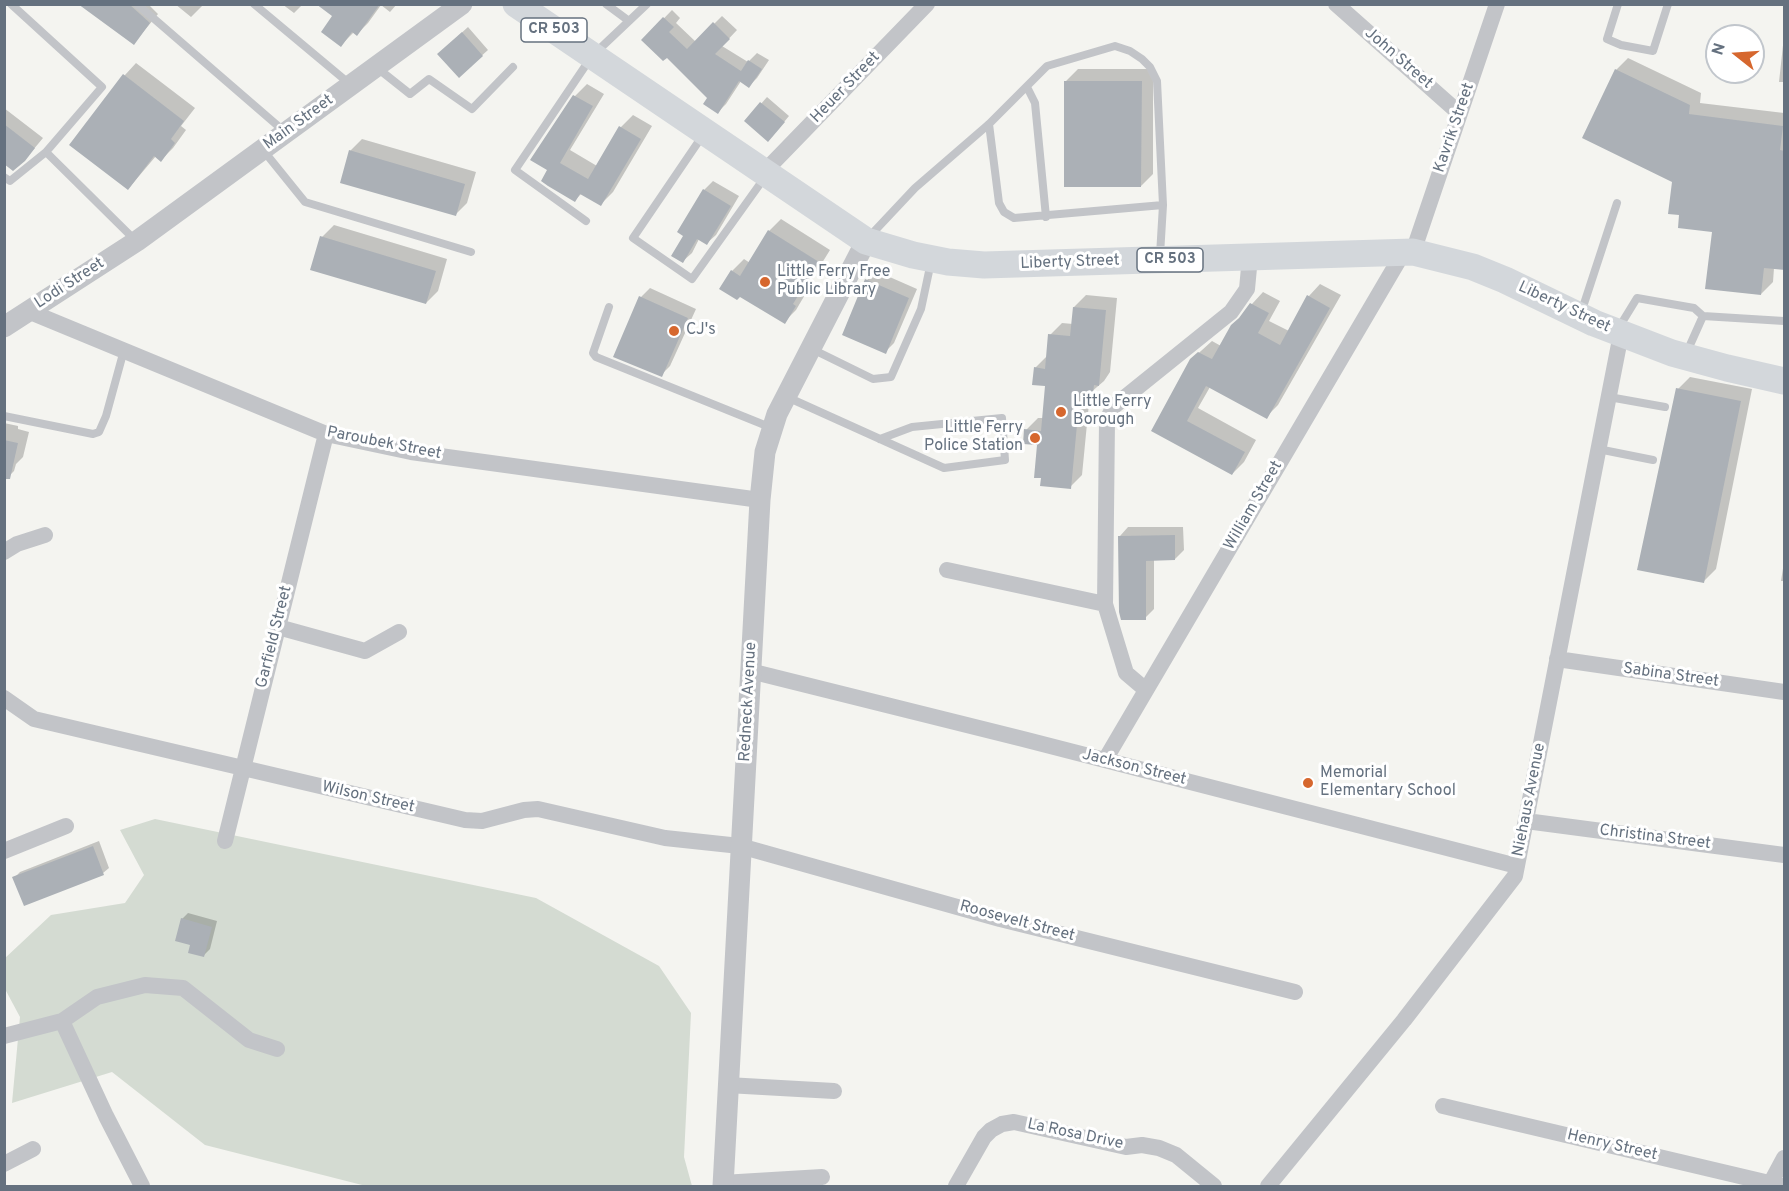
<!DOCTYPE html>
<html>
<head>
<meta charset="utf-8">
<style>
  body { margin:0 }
  #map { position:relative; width:1789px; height:1191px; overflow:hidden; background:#f4f4f0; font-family:Overpass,sans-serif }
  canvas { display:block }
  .frame { position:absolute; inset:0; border:6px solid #65717f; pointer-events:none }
  .north { position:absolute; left:1705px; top:24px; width:60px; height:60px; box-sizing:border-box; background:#fff; border:2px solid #c1c6cc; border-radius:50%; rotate:287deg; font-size:16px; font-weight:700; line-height:24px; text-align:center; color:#65717f }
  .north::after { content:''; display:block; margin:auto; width:21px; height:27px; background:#d6672e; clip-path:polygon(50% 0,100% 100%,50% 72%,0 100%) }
</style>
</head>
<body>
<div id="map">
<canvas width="1789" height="1191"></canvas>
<div class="frame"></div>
<div class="north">N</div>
</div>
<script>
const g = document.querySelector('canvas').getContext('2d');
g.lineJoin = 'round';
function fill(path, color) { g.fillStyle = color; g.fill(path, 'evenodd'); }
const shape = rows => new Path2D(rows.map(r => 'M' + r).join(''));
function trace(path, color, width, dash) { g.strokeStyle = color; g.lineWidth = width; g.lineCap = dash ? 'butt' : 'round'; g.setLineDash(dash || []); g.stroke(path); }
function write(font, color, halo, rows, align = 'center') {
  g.font = font + ' Overpass,sans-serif'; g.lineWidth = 6; g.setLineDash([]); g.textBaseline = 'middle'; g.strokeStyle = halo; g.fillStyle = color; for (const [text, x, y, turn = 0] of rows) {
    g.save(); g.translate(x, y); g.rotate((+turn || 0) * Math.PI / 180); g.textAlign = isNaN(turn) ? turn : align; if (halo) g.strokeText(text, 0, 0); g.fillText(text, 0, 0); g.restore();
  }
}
fill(shape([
  [155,819,536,898,659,966,691,1013,684,1157,692,1186,366,1186,205,1145,112,1072,12,1103,20,1017,5,989,4,959,51,915,125,903,144,875,120,830]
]), '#d4dbd2');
fill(shape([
  [80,4,148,4,158,14,134,43],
  [175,4,204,4,191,17],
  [282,4,303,4,294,13],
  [319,4,397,4,390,12,381,5,368,23,357,34,354,32,341,45,334,15],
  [672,10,680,18,676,23,696,42,722,16,737,30,722,46,748,62,757,53,769,60,757,78,749,86,741,81,726,104,718,112,709,97,667,56,643,40],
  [468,27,488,50,459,76,445,48],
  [1784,36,1784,82,1779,82],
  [1628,58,1701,93,1700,103,1784,113,1784,269,1774,268,1773,282,1761,294,1714,230,1681,214,1674,181,1616,70],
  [136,63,195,108,181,126,186,130,173,148,161,160,156,156,128,189,71,144,125,75],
  [1078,69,1153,69,1153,174,1141,186,1066,81],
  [587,84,604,94,570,150,597,166,621,127,633,115,652,126,613,192,601,204,582,193,575,200,549,170,532,160,575,96],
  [767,97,789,116,774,134,746,121],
  [4,108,43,138,33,150,4,162],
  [362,139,476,172,467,203,455,215,350,151],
  [713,181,739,196,716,235,707,243,699,239,692,253,683,261,685,235,704,190],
  [781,219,830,250,804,292,806,293,796,310,784,322,732,271,744,259,750,263,769,231],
  [334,225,447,259,438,291,426,303,322,237],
  [876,271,917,289,894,343,885,352,867,280],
  [1320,284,1341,295,1278,405,1266,417,1210,387,1198,408,1256,440,1244,462,1232,474,1153,430,1191,360,1212,341,1221,346,1252,304,1263,292,1280,301,1269,321,1289,331,1309,296],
  [650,288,696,309,670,366,661,375,641,297],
  [1086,295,1117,298,1110,372,1104,381,1090,393,1082,475,1070,487,1042,477,1038,444,1026,430,1038,418,1044,418,1047,385,1035,368,1048,355,1050,335,1062,323,1073,324,1074,307],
  [1690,377,1752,389,1716,569,1704,581,1678,389],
  [4,423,18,426,18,429,29,432,23,457,16,464,14,471,4,481],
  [1128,527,1183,527,1184,550,1175,559,1154,559,1154,609,1145,618,1120,536],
  [1784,562,1784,581,1781,581],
  [99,841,109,868,103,873,14,878,20,872],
  [188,913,217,921,210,949,204,955,192,944,182,919]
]), '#0003');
fill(shape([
  [78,4,129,4,150,23,134,45],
  [316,4,380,4,357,36,352,32,341,47,321,32,332,16],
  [663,17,674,27,669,32,687,49,713,22,730,39,715,54,741,71,748,60,762,69,749,88,739,81,718,114,703,104,707,98,667,58,663,61,641,40],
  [462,32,483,56,459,78,437,54],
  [1615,69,1690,105,1689,114,1783,126,1780,150,1785,151,1785,270,1764,268,1761,295,1705,289,1712,232,1678,228,1679,215,1668,214,1672,182,1582,138],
  [123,74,184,121,171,139,175,143,161,162,154,156,128,190,69,145],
  [1064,81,1142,81,1141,187,1064,187],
  [573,95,593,106,560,163,588,179,619,126,641,139,601,206,580,194,575,202,548,186,541,181,547,170,530,160],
  [760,102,785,122,768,142,744,121],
  [4,124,35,148,25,161,13,171,4,164],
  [349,150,465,184,456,216,340,183],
  [703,189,731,206,707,245,697,239,683,263,671,256,683,236,677,232],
  [768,230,819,262,793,304,796,306,785,324,740,297,737,300,719,289,731,270,740,276],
  [320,236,436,271,426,304,310,270],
  [865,279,909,298,886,354,842,335],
  [1307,295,1330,308,1267,419,1206,386,1187,421,1245,452,1232,475,1151,431,1190,359,1198,352,1212,359,1231,325,1239,318,1250,303,1269,313,1258,333,1280,345],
  [639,296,688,318,662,377,613,357],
  [1073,307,1106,310,1099,386,1094,385,1093,394,1080,393,1071,489,1040,486,1041,478,1034,478,1037,445,1023,444,1024,429,1041,431,1045,386,1032,385,1034,367,1045,369,1048,334,1070,336],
  [1676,388,1741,401,1704,583,1637,570],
  [4,440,18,443,10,479,4,479],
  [1175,535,1175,560,1146,561,1146,620,1121,620,1119,612,1118,536],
  [93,846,104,875,24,906,12,877],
  [181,918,212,927,204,957,188,953,190,945,175,941]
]), '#abb0b6');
trace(shape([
  [137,4,285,132],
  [254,4,351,85],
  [1618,4,1607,39,1621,45,1653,51,1668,4],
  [629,21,647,4],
  [376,67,410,94,429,79,472,109,513,67],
  [1027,87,1035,103,1046,217],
  [989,124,999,203,1004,212,1014,218,1163,205],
  [703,135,633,238,692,279,765,177],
  [263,150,305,202,471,252],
  [46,152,136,241],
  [4,177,10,181,46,152,102,87,11,4],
  [586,221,515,170,592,56,629,21,606,4],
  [868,238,915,188,989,124,1047,66,1115,46,1130,51,1142,59,1150,67,1157,81,1163,205,1160,255],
  [609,307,593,353,596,357,772,428],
  [1581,313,1617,203],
  [1618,329,1637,298,1694,308,1703,316,1784,321],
  [812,349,873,379,891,377,921,309,931,262],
  [1686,354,1703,316],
  [787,397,880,439,944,468,1005,460,1002,418,912,427,880,439],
  [1609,397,1665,407],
  [4,416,93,434,99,432,106,416,124,350],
  [1598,449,1653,460]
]), '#c2c4c8', 8);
trace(shape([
  [1336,4,1459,113],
  [764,172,927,4],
  [1413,252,1497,4],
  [28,311,326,434,411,452,760,500],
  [4,552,17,544,45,535],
  [947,570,1105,604,1126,673,1146,690],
  [1105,604,1107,421,1113,407,1231,312,1247,289,1250,257],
  [278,627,365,651,399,632],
  [1557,659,1784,692],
  [750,671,1023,739,1517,866],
  [4,698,34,719,465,820,482,821,524,810,538,809,665,838,740,846,1000,919,1295,992],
  [1105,760,1403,253],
  [1526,821,1784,855],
  [225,841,326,434],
  [4,851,66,826],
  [4,1036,62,1021],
  [727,1085,834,1091],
  [1443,1106,1782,1186],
  [4,1164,33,1149],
  [722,1183,822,1177],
  [142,1186,106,1116,62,1021,97,997,145,985,183,988,249,1040,277,1049],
  [956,1186,984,1137,991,1130,1002,1124,1014,1122,1126,1147,1142,1145,1159,1148,1176,1155,1214,1186],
  [1268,1186,1404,1020,1515,876,1621,334],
  [1769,1186,1784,1158]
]), '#c2c4c8', 16);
trace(shape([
  [4,327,137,241,462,4],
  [723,1186,760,500,765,452,777,414,866,241]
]), '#c2c4c8', 21);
trace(shape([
  [516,4,866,241,913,255,948,262,984,265,1413,252,1473,267,1505,280,1594,323,1672,353,1727,368,1784,381]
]), '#d3d7db', 27);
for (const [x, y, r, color] of [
  [765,282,6,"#d6672e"],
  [674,331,6,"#d6672e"],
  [1061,412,6,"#d6672e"],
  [1035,438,6,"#d6672e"],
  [1308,783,6,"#d6672e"]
]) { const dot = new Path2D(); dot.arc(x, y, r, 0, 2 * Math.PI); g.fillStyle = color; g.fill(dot); trace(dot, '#fff', 2); }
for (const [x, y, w] of [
  [554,30,66],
  [1170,260,66]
]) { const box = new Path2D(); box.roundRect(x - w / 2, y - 12, w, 24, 4.5); g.fillStyle = '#fff'; g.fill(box); trace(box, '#65717f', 1.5); }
write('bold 15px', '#65717f', null, [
  ["CR 503",554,30],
  ["CR 503",1170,260]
]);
write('16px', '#65717f', '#fff', [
  ["John Street",1398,59,41],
  ["Heuer Street",846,88,-46],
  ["Main Street",299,123,-36],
  ["Kavrik Street",1455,128,-71],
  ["Liberty Street",1070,263,-2],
  ["Lodi Street",70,284,-33],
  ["Liberty Street",1564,308,25],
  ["Paroubek Street",384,444,11],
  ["William Street",1254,506,-60],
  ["Garfield Street",275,637,-76],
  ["Sabina Street",1671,676,8],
  ["Redneck Avenue",749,702,-87],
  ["Jackson Street",1134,768,14],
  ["Wilson Street",368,798,13],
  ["Niehaus Avenue",1530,800,-79],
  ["Christina Street",1655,838,7],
  ["Roosevelt Street",1017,922,15],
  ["La Rosa Drive",1075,1135,12],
  ["Henry Street",1612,1146,13]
]);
write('16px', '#65717f', '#fff', [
  ["Little Ferry Free",777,273],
  ["Public Library",777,291],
  ["CJ's",686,331],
  ["Little Ferry",1073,403],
  ["Borough",1073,421],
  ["Little Ferry",1023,429,"right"],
  ["Police Station",1023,447,"right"],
  ["Memorial",1320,774],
  ["Elementary School",1320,792]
], 'left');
</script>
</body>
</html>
